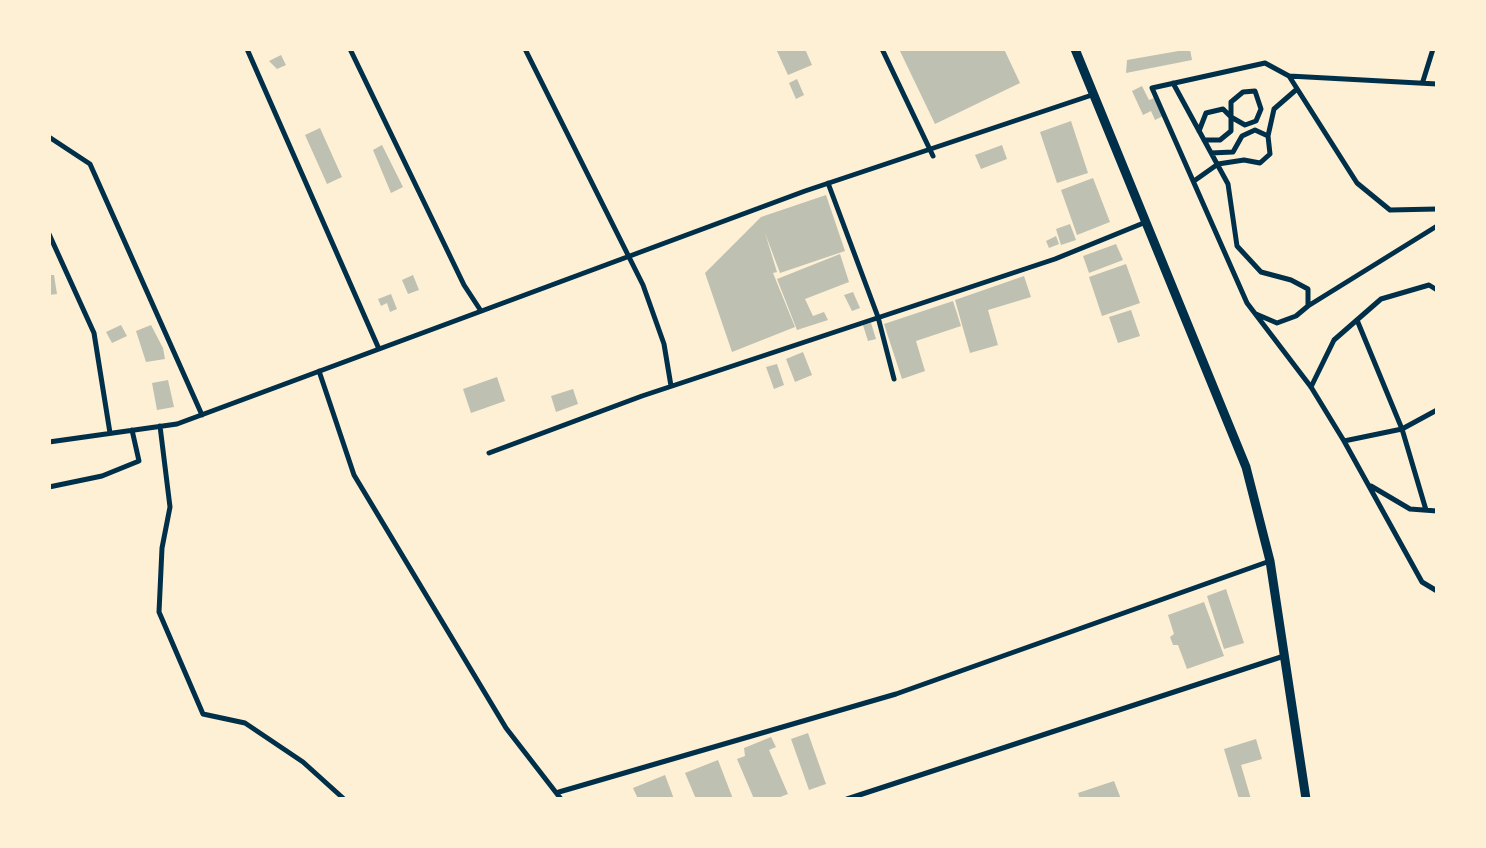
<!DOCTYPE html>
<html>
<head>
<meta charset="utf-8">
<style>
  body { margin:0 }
  #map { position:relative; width:1486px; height:848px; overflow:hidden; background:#fdf0d5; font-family:"Exo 2",sans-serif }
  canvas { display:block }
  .frame { position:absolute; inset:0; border:51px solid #fdf0d5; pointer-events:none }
</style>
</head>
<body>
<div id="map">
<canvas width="1486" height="848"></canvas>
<div class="frame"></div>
</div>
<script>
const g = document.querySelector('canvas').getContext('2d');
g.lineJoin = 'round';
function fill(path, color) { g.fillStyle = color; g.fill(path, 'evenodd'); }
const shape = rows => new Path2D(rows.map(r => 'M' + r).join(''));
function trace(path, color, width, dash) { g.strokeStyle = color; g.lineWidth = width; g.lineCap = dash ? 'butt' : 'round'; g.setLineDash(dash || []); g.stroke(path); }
fill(shape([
  [776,49,805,49,812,65,788,75],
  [899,49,1004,49,1020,83,935,124],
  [1190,49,1192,60,1126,73,1127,60],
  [281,55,286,65,277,69,269,61],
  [797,79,804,95,796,99,789,83],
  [1142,86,1149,100,1154,98,1163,116,1155,120,1151,111,1143,115,1132,91],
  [1071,121,1088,173,1057,183,1040,132],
  [320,128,342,177,327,184,305,135],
  [382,145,403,187,391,193,373,150],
  [1002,145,1007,159,981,169,975,155],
  [1093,178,1110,222,1077,235,1061,190],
  [826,195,845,251,780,273,765,233,777,272,773,273,795,327,732,352,705,273,761,217],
  [1070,224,1076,240,1061,245,1056,229],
  [1056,236,1059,244,1049,248,1046,241],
  [1116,244,1123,260,1089,273,1083,256],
  [840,254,849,282,805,299,813,316,824,312,828,320,797,330,777,279],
  [1126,264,1140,303,1102,316,1089,277],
  [49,275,54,275,57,294,49,295],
  [413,275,419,290,408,294,402,280],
  [1024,276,1031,297,988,310,998,345,970,353,955,300],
  [853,292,860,308,852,311,844,295],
  [391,294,397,309,390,312,387,303,381,306,378,299],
  [953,301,961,326,916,341,925,371,902,379,884,324],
  [1131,310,1140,336,1118,343,1109,317],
  [871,323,876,339,868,341,863,325],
  [121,325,127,336,112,343,106,332],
  [151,325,163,348,165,359,146,362,136,331],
  [803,352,812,375,795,382,786,359],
  [777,364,784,385,774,389,766,367],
  [497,377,505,401,471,413,463,389],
  [168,380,174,407,157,410,152,383],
  [573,389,578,404,556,412,551,396],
  [1226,589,1244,643,1224,649,1207,596],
  [1204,602,1224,656,1187,669,1178,645,1173,645,1170,637,1174,634,1168,615],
  [808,733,826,784,809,790,791,739],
  [771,737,776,747,769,750,788,794,775,799,754,799,737,759,745,756,744,748],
  [1256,739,1262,759,1241,765,1251,799,1239,799,1224,749],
  [718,760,733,799,696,799,685,773],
  [665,775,674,799,638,799,633,788],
  [1114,781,1121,799,1080,799,1078,793]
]), '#bec0b2');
trace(shape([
  [247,49,379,349],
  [350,49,464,285,481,311],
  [525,49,643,285,664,344,671,386],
  [882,49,933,156],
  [1289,76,1357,183,1390,210,1437,209],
  [1423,81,1433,49],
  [1173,83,1228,184,1237,246,1261,272,1291,280,1308,289,1308,306,1296,316,1277,323,1256,314],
  [1437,84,1289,76,1265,63,1152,88,1247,303,1311,387,1344,441,1422,582,1437,591],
  [1199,131,1206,113,1223,109,1231,117,1245,125,1256,121,1261,109,1255,91,1243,92,1231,102,1231,131,1220,140,1204,140],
  [49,137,90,164,202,415],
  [1211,153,1233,152,1242,136,1255,130,1268,136],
  [1194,181,1218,164,1244,160,1260,163,1270,154,1268,136,1274,109,1297,89],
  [828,183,878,317,894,379],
  [49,234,94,333,110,433],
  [1308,306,1437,226],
  [1357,320,1402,429,1426,510],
  [319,371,354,475,506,728,561,799],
  [1311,387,1334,340,1381,299,1429,285,1437,290],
  [160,426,170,507,162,548,159,612,203,714,245,723,303,762,344,799],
  [1344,441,1402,429,1437,410],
  [49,442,177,424,805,191,1095,94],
  [489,453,642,396,1055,259,1146,222],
  [1371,486,1410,509,1437,511],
  [49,487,102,476,139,461,132,430],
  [559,792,896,694,1270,561],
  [847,799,1284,656]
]), '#003049', 5);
trace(shape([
  [1075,49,1246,467,1270,561,1306,799]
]), '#003049', 9);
</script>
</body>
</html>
